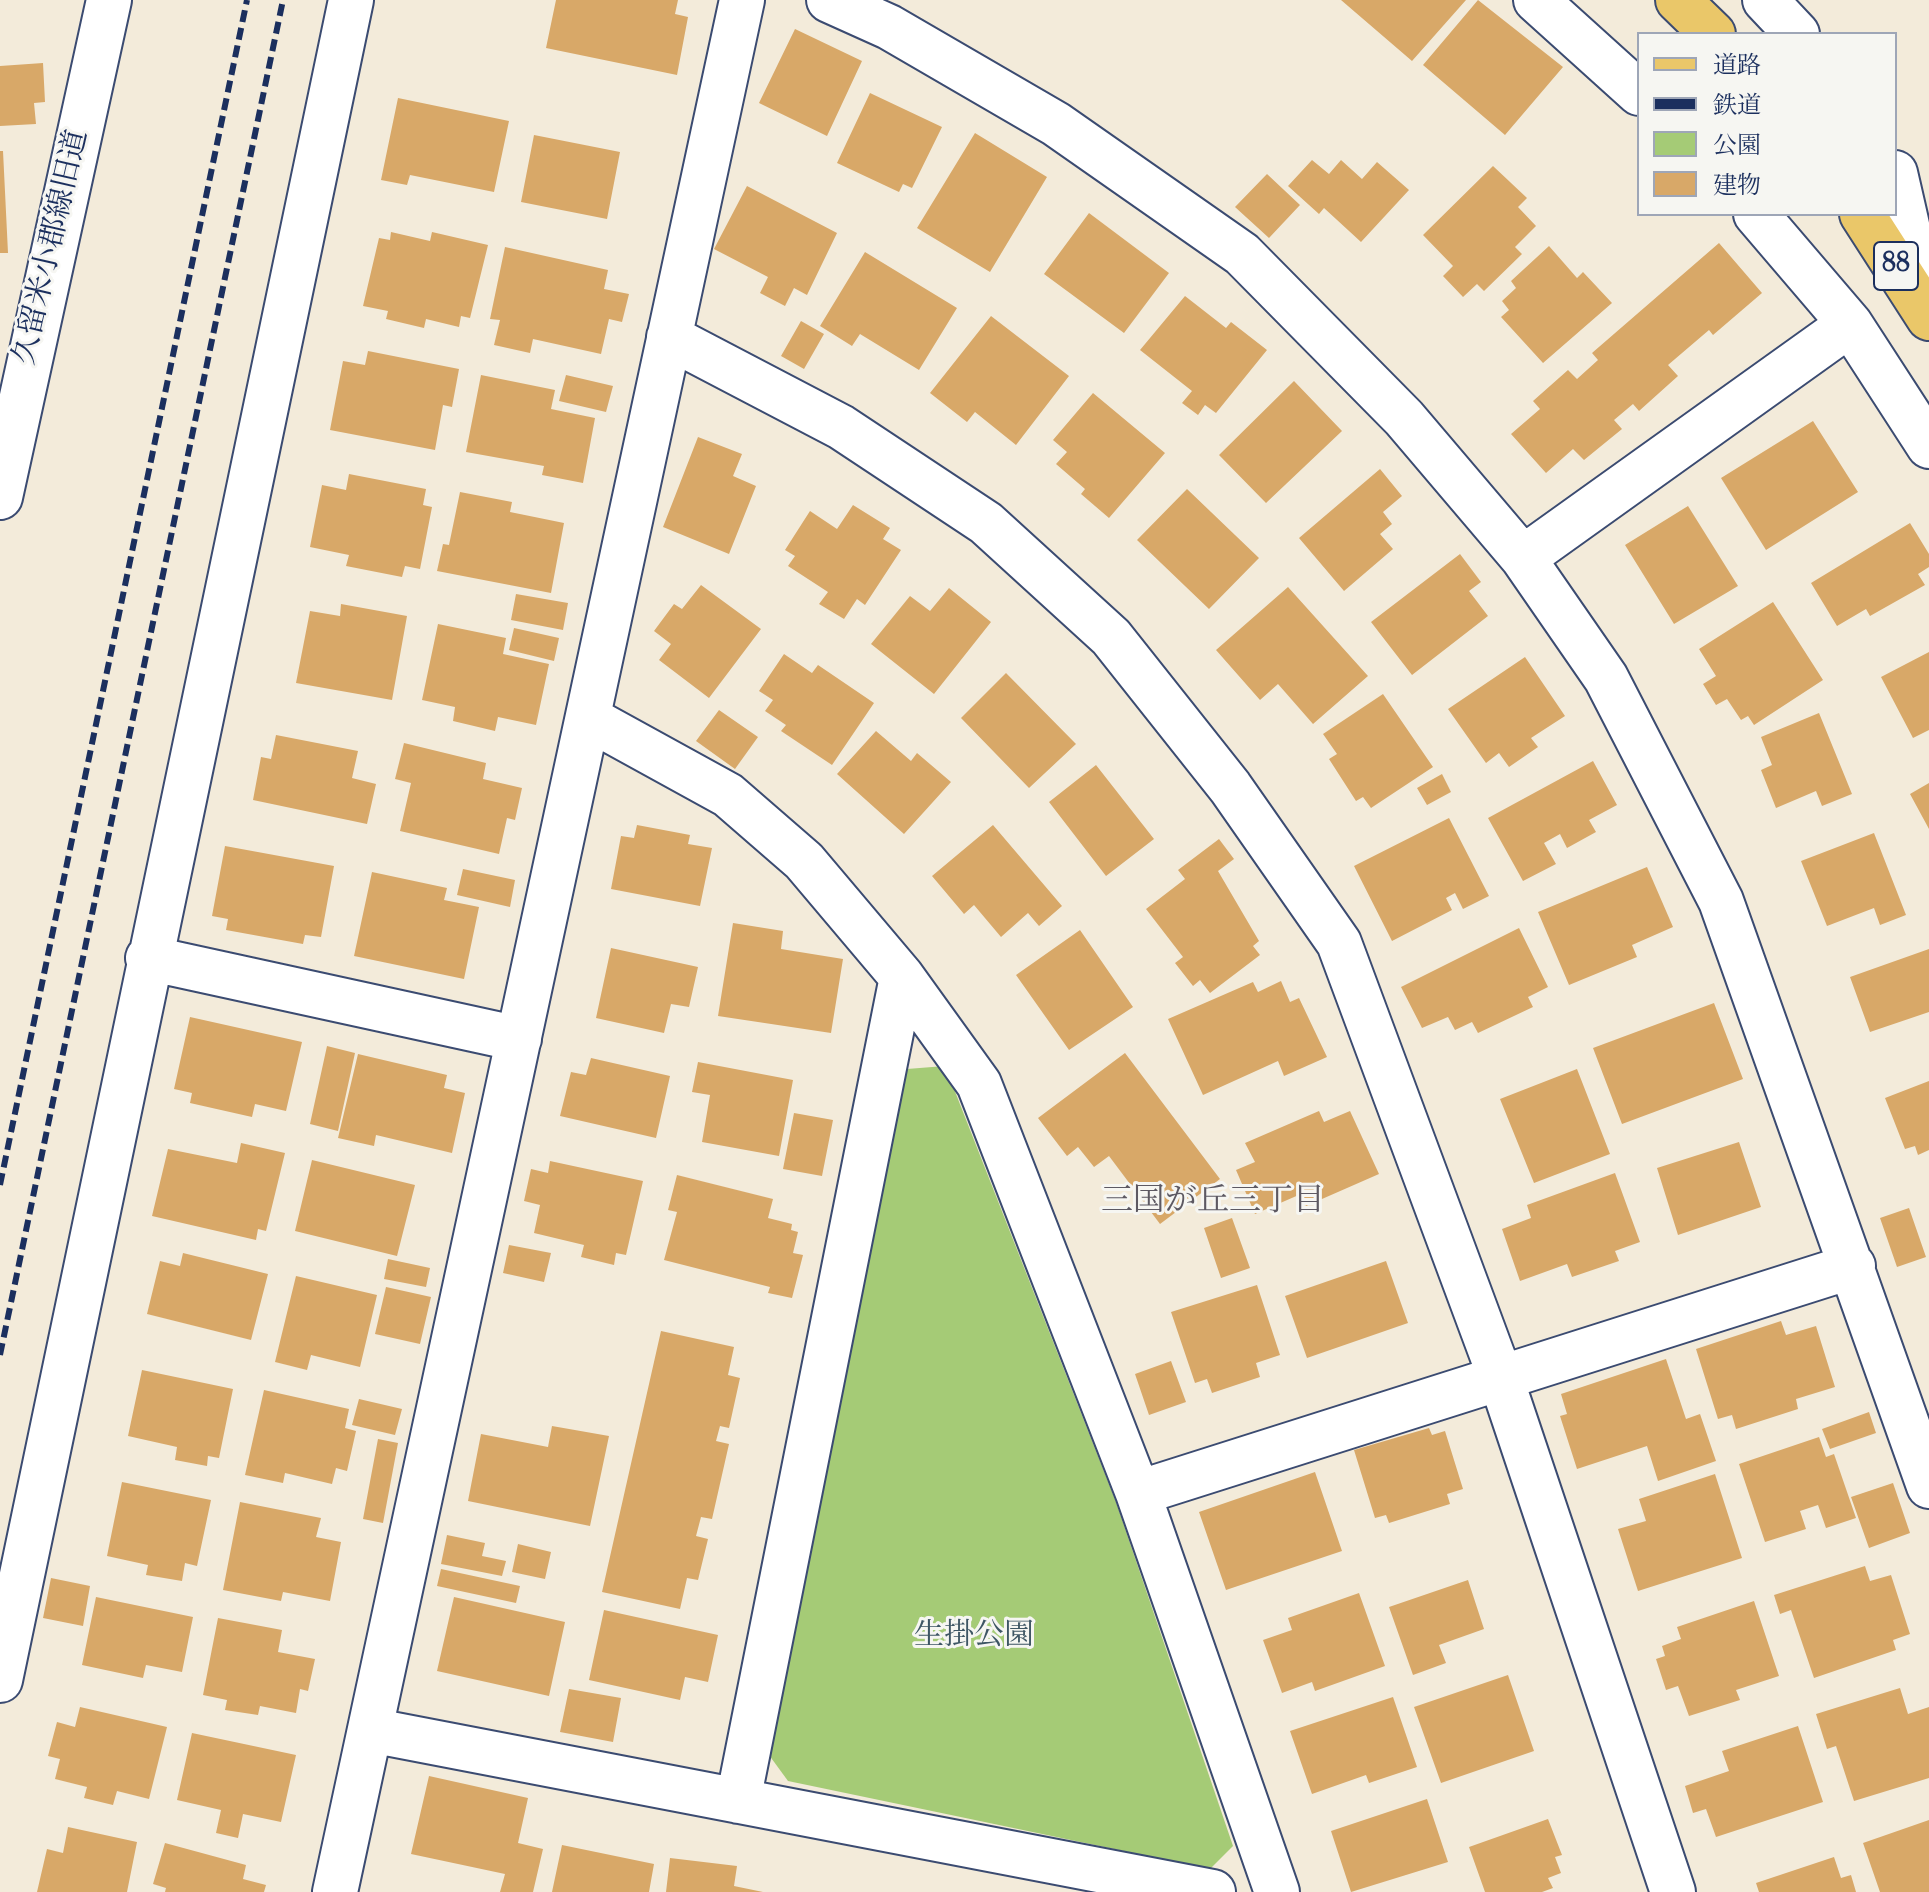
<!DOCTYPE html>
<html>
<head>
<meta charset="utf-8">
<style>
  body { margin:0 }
  #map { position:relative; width:1929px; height:1892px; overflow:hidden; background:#f3ebda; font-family:"Sorts Mill Goudy","Noto Serif JP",serif }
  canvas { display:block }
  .legend { position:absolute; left:1637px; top:32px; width:260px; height:184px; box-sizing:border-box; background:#f6f6f2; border:2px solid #9ea6b7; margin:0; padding:10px 14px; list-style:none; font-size:24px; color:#1b2f5e }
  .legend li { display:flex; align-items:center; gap:16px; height:40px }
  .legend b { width:40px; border:2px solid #9ea6b7 }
</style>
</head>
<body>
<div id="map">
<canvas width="1929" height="1892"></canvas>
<ul class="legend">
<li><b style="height:10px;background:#eac769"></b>道路</li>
<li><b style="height:10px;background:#1b2f5e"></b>鉄道</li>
<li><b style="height:22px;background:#a5cb76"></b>公園</li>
<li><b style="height:22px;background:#d8a868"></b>建物</li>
</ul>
</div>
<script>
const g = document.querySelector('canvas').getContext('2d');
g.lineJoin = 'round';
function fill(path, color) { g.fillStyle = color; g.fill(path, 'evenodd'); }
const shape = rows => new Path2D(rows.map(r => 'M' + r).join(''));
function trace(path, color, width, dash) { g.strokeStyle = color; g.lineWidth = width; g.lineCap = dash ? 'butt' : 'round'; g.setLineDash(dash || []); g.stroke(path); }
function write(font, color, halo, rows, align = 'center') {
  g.font = font + ' "Sorts Mill Goudy","Noto Serif JP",serif'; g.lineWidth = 6; g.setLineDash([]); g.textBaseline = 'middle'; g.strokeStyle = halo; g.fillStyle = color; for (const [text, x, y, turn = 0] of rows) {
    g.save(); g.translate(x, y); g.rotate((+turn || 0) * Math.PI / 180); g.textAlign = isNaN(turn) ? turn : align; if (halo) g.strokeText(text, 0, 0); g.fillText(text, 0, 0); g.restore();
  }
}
fill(shape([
  [945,1066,1116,1502,1233,1846,1210,1869,788,1781,769,1755,907,1069]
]), '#a5cb76');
fill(shape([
  [556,0,678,0,675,14,688,17,677,75,546,48],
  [1341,0,1466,0,1412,61],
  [1478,0,1563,67,1505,135,1423,65],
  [795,29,862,61,827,136,759,103],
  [43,63,45,102,34,103,36,124,0,126,0,66],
  [870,93,942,127,912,188,903,184,899,192,837,163],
  [398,98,509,121,494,192,410,175,407,185,381,180],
  [975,133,1047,177,990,272,917,228],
  [534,135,620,152,607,219,521,202],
  [0,151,3,151,8,253,0,253],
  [1312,160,1329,174,1341,160,1362,179,1377,162,1409,190,1361,242,1324,208,1319,214,1288,186],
  [1493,166,1527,198,1518,207,1536,226,1515,247,1522,254,1484,291,1477,284,1463,297,1443,276,1453,266,1423,235],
  [1267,174,1300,205,1269,238,1235,207],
  [747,186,837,233,807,295,794,288,785,306,760,293,768,277,714,249],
  [1089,213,1169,273,1124,333,1044,274],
  [391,232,430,241,432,232,488,245,470,318,461,316,459,327,426,319,424,328,386,319,388,311,363,306,379,238,390,240],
  [1719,243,1762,293,1713,335,1709,330,1668,365,1678,376,1639,411,1633,404,1614,420,1622,429,1584,460,1573,449,1546,473,1511,434,1540,409,1533,401,1568,370,1577,379,1598,360,1592,353],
  [1549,246,1577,278,1583,272,1612,303,1543,363,1501,317,1509,310,1502,301,1516,288,1511,281],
  [505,247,608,270,604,289,629,294,622,322,609,319,601,354,533,339,530,353,494,345,500,320,490,319],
  [865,252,957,308,919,370,860,334,852,346,820,326],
  [1185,296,1226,328,1231,322,1267,350,1216,413,1205,405,1198,415,1182,403,1192,391,1140,350],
  [991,316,1069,376,1016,445,975,412,967,422,930,393],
  [801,321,824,334,804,369,781,356],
  [368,351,459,369,452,407,443,405,435,450,330,430,343,361,365,365],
  [481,375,555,390,551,409,595,418,583,483,542,475,544,466,466,452],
  [566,375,613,386,606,412,559,401],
  [1294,381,1342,431,1266,503,1219,455],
  [1093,393,1165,453,1109,518,1081,494,1085,489,1056,464,1067,452,1053,440],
  [1813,421,1858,492,1766,550,1721,478],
  [698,437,742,454,733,476,756,486,729,554,663,527],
  [1380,469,1402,496,1383,512,1392,524,1380,534,1393,549,1344,591,1299,538],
  [349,474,426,489,423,505,432,507,420,569,405,566,402,577,346,566,349,555,310,547,322,485,346,490],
  [1187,489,1259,558,1209,609,1137,540],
  [460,492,512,502,510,512,564,523,551,593,437,571,443,544,449,545],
  [853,505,890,528,883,539,901,550,865,605,857,599,844,619,819,604,828,592,788,566,795,556,785,550,810,511,837,529],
  [1688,506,1738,586,1674,624,1625,545],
  [1910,523,1929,554,1929,567,1918,574,1925,585,1870,616,1866,609,1837,626,1811,583],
  [1460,554,1481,582,1469,591,1488,616,1412,675,1371,622],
  [701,585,761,629,709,698,659,660,671,644,654,631,674,604,682,609],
  [1288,587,1368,676,1313,724,1278,684,1260,700,1216,650],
  [949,588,991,622,934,694,871,644,910,596,930,611],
  [516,594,568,603,563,630,511,620],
  [1773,602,1823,680,1754,725,1748,716,1741,720,1727,699,1716,705,1703,684,1716,676,1699,649],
  [341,604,407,616,392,700,296,683,310,611,340,616],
  [438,624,506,638,503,654,549,664,536,725,498,717,495,731,453,721,455,707,422,700],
  [514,628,559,638,554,661,509,650],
  [1929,652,1929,730,1913,738,1881,677],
  [784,654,812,673,818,665,874,703,832,765,781,731,786,725,765,711,773,700,759,691],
  [1525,657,1565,716,1531,738,1538,747,1509,767,1499,753,1486,763,1448,709],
  [1006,673,1076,744,1029,788,961,718],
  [1383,694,1433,767,1371,808,1363,797,1356,801,1329,759,1337,754,1323,734],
  [719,710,758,737,735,769,696,741],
  [1819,713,1852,794,1822,806,1816,791,1776,808,1761,770,1772,765,1761,737],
  [876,731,911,761,917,753,951,782,904,834,837,774],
  [276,735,358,751,352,778,376,784,367,824,253,800,261,757,271,759],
  [404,743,486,763,483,779,522,788,515,820,507,818,499,854,400,831,411,783,395,779],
  [1593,761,1617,805,1589,820,1596,832,1567,848,1560,834,1544,843,1556,864,1523,881,1488,818],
  [1096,765,1154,839,1106,876,1049,802],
  [1442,774,1451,792,1427,805,1417,788],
  [1929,783,1929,829,1910,794],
  [1449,818,1489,896,1463,909,1455,893,1446,898,1452,910,1392,941,1354,866],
  [637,825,690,835,688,844,712,848,700,906,611,889,621,836,634,838],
  [993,825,1062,906,1039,926,1028,913,1001,937,974,905,964,914,932,876],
  [1874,833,1906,915,1880,925,1874,908,1827,926,1801,861],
  [1219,839,1234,859,1218,871,1259,941,1253,946,1260,955,1210,993,1200,980,1193,986,1175,963,1183,957,1146,909,1185,879,1178,870],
  [225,846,334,866,321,937,305,935,303,944,226,930,228,919,212,916],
  [1647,867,1673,927,1632,945,1637,957,1569,985,1538,912],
  [463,869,515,880,510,907,457,895],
  [372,872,447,888,444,900,479,907,464,979,354,956],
  [733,923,783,931,781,949,843,959,831,1033,718,1016],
  [1519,928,1548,987,1528,997,1533,1007,1478,1033,1472,1022,1455,1030,1448,1017,1422,1028,1401,987],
  [1080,930,1133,1007,1069,1050,1016,975],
  [611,948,698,967,689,1007,671,1004,664,1033,596,1018],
  [1929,949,1929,1012,1870,1032,1850,977],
  [1281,981,1290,1002,1299,998,1327,1057,1284,1076,1278,1061,1203,1095,1168,1019,1253,982,1258,992],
  [1714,1003,1743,1079,1622,1124,1593,1048],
  [190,1017,302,1042,286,1111,255,1104,252,1117,190,1103,192,1093,174,1089],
  [327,1046,355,1053,338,1131,310,1124],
  [1125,1053,1220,1179,1160,1224,1109,1156,1094,1167,1078,1147,1067,1156,1038,1118],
  [358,1054,447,1075,444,1088,465,1093,452,1153,376,1135,374,1146,338,1138],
  [591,1058,670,1076,656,1138,560,1116,571,1072,586,1075],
  [698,1062,793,1080,779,1156,702,1142,710,1095,692,1092],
  [1577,1069,1610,1154,1534,1183,1500,1099],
  [1929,1081,1929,1150,1918,1155,1915,1146,1905,1149,1885,1098],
  [1319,1111,1324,1122,1350,1111,1379,1174,1306,1206,1301,1194,1255,1214,1236,1170,1255,1162,1245,1143],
  [794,1113,833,1120,822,1176,783,1169],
  [1739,1142,1761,1207,1678,1235,1657,1168],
  [241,1143,285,1153,266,1231,258,1229,256,1240,152,1216,168,1149,237,1163],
  [312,1160,415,1185,397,1256,295,1231],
  [550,1161,643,1181,626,1255,616,1253,614,1265,581,1257,584,1245,534,1233,540,1205,524,1201,531,1169,548,1173],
  [1615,1173,1640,1242,1615,1251,1619,1261,1572,1277,1567,1264,1520,1281,1502,1229,1531,1218,1527,1205],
  [677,1175,773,1199,768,1218,792,1224,791,1230,798,1232,793,1253,803,1255,792,1298,768,1293,770,1287,664,1260,677,1212,668,1210],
  [1909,1208,1926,1257,1897,1267,1880,1218],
  [1232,1218,1250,1268,1221,1278,1204,1228],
  [509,1245,551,1253,544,1282,503,1273],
  [183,1253,268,1274,251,1340,147,1314,160,1261,180,1266],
  [388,1259,430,1268,426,1287,384,1279],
  [1386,1261,1408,1323,1307,1358,1285,1296],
  [296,1276,377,1295,360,1367,311,1355,307,1370,275,1362],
  [1257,1285,1280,1355,1256,1363,1260,1377,1212,1393,1207,1379,1195,1383,1171,1312],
  [386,1287,431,1297,420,1344,375,1334],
  [1781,1321,1786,1335,1816,1326,1835,1387,1796,1399,1798,1409,1736,1429,1732,1415,1718,1419,1696,1349],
  [661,1331,734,1347,728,1375,740,1378,729,1428,720,1426,716,1441,729,1444,712,1519,701,1517,696,1536,708,1539,698,1580,687,1578,680,1609,602,1592],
  [1666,1359,1686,1419,1700,1414,1716,1461,1658,1481,1647,1446,1577,1469,1560,1416,1567,1414,1561,1394],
  [1171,1361,1186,1402,1149,1415,1135,1374],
  [142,1370,233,1389,219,1458,208,1456,207,1466,175,1460,177,1447,128,1436],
  [264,1390,349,1409,345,1428,356,1431,347,1471,336,1468,332,1484,285,1473,283,1483,245,1475],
  [359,1399,402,1409,395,1435,352,1425],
  [1869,1412,1876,1433,1830,1449,1822,1429],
  [552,1426,609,1436,590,1526,468,1501,481,1434,548,1447],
  [1429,1428,1432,1435,1445,1431,1463,1489,1447,1494,1450,1504,1389,1523,1386,1515,1375,1518,1354,1450],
  [1819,1437,1826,1457,1834,1454,1856,1518,1826,1528,1818,1505,1800,1511,1806,1529,1765,1542,1739,1464],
  [378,1439,398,1443,383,1523,363,1519],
  [1315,1472,1342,1551,1226,1590,1199,1512],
  [1715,1474,1742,1558,1638,1591,1618,1529,1646,1521,1639,1499],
  [122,1482,211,1500,197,1566,185,1563,182,1581,146,1575,148,1565,107,1556],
  [1893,1483,1910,1533,1869,1548,1851,1497],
  [240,1502,321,1518,316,1537,341,1542,330,1601,283,1592,281,1601,223,1590],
  [447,1535,485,1543,482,1556,506,1561,502,1576,441,1564],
  [518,1544,551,1552,545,1579,512,1572],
  [1865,1566,1870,1581,1891,1575,1910,1634,1893,1640,1896,1650,1814,1678,1791,1610,1780,1614,1774,1595],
  [441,1569,520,1586,516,1603,437,1586],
  [51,1578,90,1586,83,1626,43,1618],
  [1468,1580,1484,1629,1439,1645,1446,1663,1413,1675,1389,1607],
  [1359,1593,1385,1666,1315,1691,1312,1682,1282,1693,1263,1640,1292,1630,1288,1618],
  [96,1597,193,1617,182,1672,146,1665,143,1678,82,1665],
  [454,1597,565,1622,549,1696,437,1671],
  [1754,1601,1779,1676,1736,1690,1740,1700,1689,1716,1678,1686,1666,1690,1656,1659,1665,1656,1662,1646,1681,1639,1677,1627],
  [604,1610,718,1635,708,1682,685,1677,680,1700,589,1680],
  [218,1618,282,1630,278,1652,315,1659,308,1691,300,1689,296,1713,260,1706,258,1715,225,1710,227,1700,203,1695],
  [1508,1675,1534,1751,1441,1783,1414,1707],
  [1900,1688,1908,1714,1929,1707,1929,1778,1854,1801,1836,1746,1827,1749,1816,1714],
  [569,1689,621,1698,613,1742,560,1732],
  [1393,1697,1417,1767,1369,1783,1366,1775,1312,1794,1290,1731],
  [80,1707,167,1727,149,1799,117,1791,113,1805,84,1798,87,1787,55,1779,60,1759,48,1756,57,1722,75,1727],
  [1798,1726,1823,1802,1716,1837,1706,1809,1693,1813,1685,1786,1729,1771,1722,1751],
  [192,1733,296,1755,281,1822,243,1814,238,1838,216,1833,221,1810,177,1800],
  [429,1776,528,1798,518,1843,543,1849,533,1892,500,1892,505,1874,411,1854],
  [1427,1799,1448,1862,1351,1892,1331,1831],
  [1548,1819,1562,1855,1555,1857,1561,1873,1548,1878,1553,1888,1542,1892,1485,1892,1469,1847],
  [1929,1820,1929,1892,1880,1892,1863,1843],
  [68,1827,137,1842,127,1892,37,1892,47,1849,63,1853],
  [165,1843,246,1865,243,1879,266,1885,264,1892,165,1892,166,1888,153,1884],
  [562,1845,654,1864,649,1892,552,1892],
  [1834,1857,1841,1878,1851,1875,1856,1892,1759,1892,1756,1883],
  [670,1858,737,1866,734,1886,763,1892,666,1892]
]), '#d8a868');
const minor = shape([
  [829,0,889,27,1056,124,1242,254,1404,418,1523,558,1606,678,1721,901,1929,1486],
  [1536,0,1639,93],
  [1765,0,1797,34],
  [1895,173,1927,312],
  [1756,214,1850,324,1929,446],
  [669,337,841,427,986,523,1111,637,1230,787,1339,943,1500,1376,1673,1892],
  [1523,558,1850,324],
  [588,718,728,795,804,861,902,977,979,1084,1138,1493,1277,1892],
  [148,958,519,1039],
  [1138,1493,1853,1266],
  [0,1680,351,0],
  [370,1730,1213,1892],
  [738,1801,902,977],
  [335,1892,742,0]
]);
const tertiary = shape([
  [0,497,109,0]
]);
const primary = shape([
  [1678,0,1713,34],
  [1862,214,1929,318]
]);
trace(minor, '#3b4b71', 48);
trace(tertiary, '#3b4b71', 48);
trace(primary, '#3b4b71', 48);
trace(minor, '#fff', 44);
trace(tertiary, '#fff', 44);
trace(primary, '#eac769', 44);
trace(shape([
  [0,1185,247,0],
  [0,1355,283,0]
]), '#1b2f5e', 6, [12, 6]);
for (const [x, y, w] of [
  [1896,266,44]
]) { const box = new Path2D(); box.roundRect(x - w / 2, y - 24, w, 48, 6); g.fillStyle = '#f6f6f2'; g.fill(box); trace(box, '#1b2f5e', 2); }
write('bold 28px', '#1b2f5e', null, [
  ["88",1896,266]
]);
write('30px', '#1b2f5e', '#f6f6f2', [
  ["久留米小郡線旧道",54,248,-77]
]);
write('30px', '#3e5664', '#f6f6f2', [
  ["生掛公園",974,1639]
]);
write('32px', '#5d5962', '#f6f6f2', [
  ["三国が丘三丁目",1213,1205]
]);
</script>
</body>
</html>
